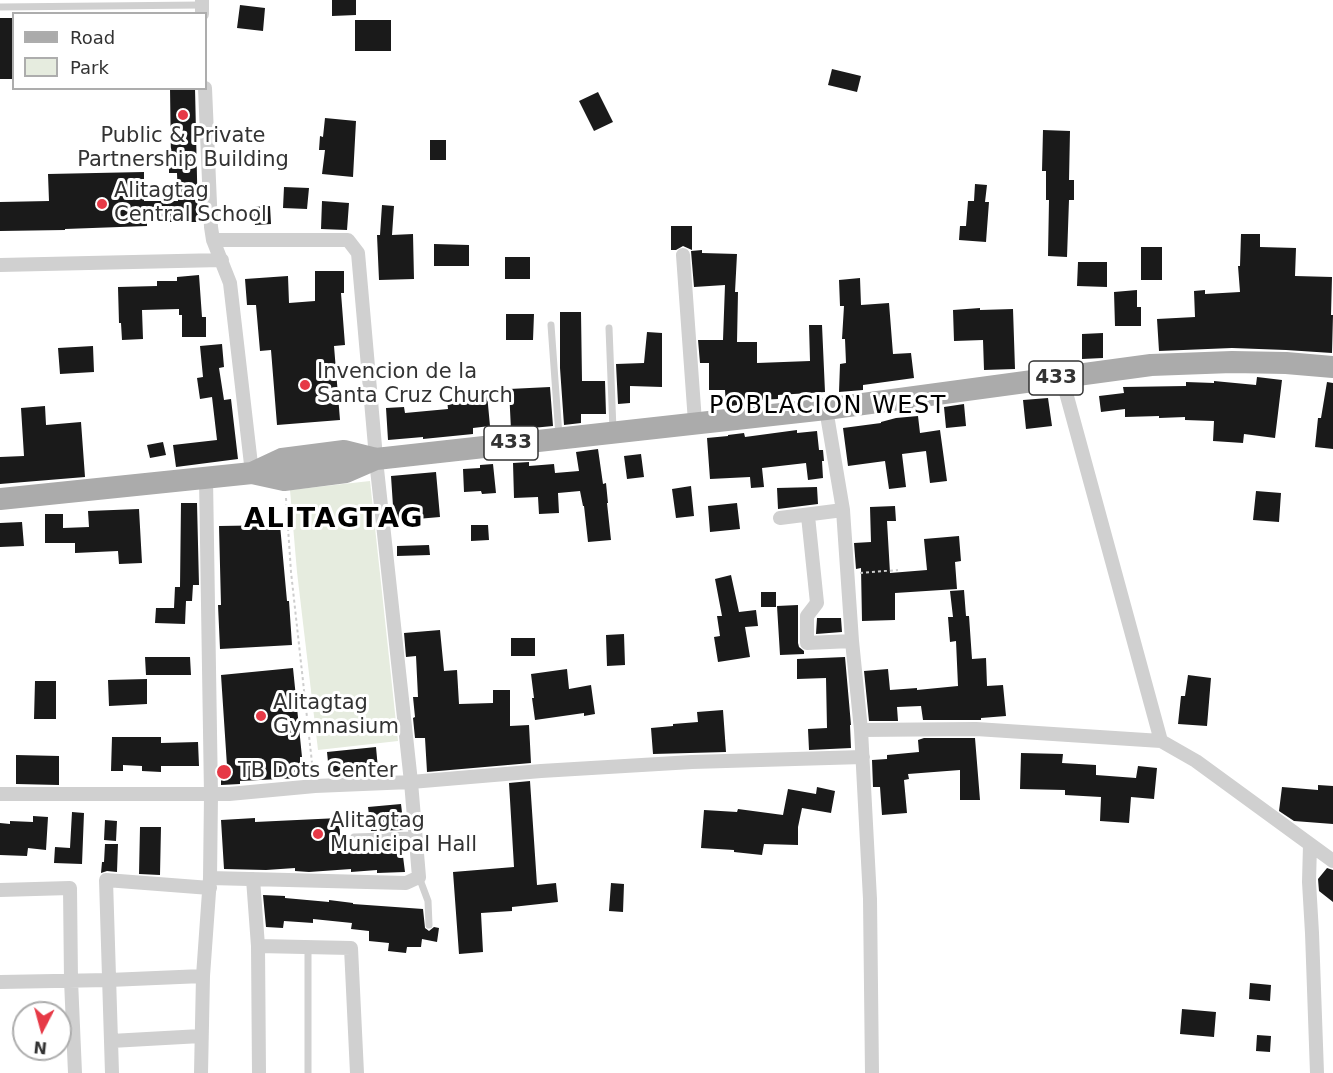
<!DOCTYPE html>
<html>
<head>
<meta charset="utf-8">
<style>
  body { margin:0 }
  #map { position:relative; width:1333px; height:1073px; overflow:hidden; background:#fff; font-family:"DejaVu Sans",sans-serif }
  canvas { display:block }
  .legend { position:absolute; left:12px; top:12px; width:195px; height:78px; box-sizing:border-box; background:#fff; border:2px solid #adadad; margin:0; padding:8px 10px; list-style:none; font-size:18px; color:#333 }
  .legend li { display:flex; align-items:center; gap:12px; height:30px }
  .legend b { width:30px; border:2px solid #adadad }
  .north { position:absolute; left:12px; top:1001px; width:60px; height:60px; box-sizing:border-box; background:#fff; border:2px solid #adadad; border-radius:50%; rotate:186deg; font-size:16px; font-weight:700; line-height:24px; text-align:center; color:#333 }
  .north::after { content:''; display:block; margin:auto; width:21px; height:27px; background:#e63946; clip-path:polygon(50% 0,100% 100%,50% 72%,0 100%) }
</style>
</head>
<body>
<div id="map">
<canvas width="1333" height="1073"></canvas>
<ul class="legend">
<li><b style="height:8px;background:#ababab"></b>Road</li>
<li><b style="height:16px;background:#e6ecdf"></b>Park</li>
</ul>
<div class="north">N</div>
</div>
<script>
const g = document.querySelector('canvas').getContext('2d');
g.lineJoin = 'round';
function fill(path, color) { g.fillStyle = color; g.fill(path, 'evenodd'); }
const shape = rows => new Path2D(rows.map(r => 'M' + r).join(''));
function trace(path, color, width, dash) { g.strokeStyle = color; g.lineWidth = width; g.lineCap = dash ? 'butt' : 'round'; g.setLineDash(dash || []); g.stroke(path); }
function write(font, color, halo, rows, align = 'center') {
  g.font = font + ' "DejaVu Sans",sans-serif'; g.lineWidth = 6; g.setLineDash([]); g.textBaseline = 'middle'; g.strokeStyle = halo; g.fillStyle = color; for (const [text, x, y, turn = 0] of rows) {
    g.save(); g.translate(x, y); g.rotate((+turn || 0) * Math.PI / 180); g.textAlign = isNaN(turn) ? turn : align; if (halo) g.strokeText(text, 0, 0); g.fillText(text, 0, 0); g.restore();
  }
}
fill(shape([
  [370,481,398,741,318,750,297,572,290,490]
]), '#e6ecdf');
fill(shape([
  [332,0,356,0,356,15,332,16],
  [240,5,265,8,263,31,237,28],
  [0,18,14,18,14,79,0,79],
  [355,20,391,20,391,51,355,51],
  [832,69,861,76,857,92,828,85],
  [170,88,195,88,198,222,147,222,147,226,65,229,65,230,0,231,0,202,49,201,48,174,144,172,144,201,178,201,177,173,169,173,169,160,171,160],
  [598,92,613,122,594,131,579,101],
  [325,118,356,121,353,177,322,174,325,150,319,150,320,136,323,137],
  [1043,130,1070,131,1069,180,1074,180,1074,200,1069,200,1067,257,1048,256,1049,200,1046,200,1046,171,1042,171],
  [430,140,446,140,446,160,430,160],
  [975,184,987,185,985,202,989,202,986,242,959,240,960,226,966,226,968,201,974,201],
  [284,187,309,188,307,209,283,208],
  [322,201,349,203,347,230,321,229],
  [382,205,394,206,392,235,413,234,414,279,379,280,377,235,380,235],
  [270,206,271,224,255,225,253,207],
  [671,226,692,226,692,250,683,246,676,250,671,250],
  [1241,234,1260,234,1260,247,1296,248,1295,276,1332,277,1331,315,1333,315,1332,353,1286,350,1232,348,1159,351,1157,319,1195,317,1194,291,1205,290,1205,294,1240,292,1238,266,1240,266],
  [434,244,469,245,469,266,434,266],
  [1141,247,1162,247,1162,280,1141,280],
  [702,250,702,253,737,254,735,292,738,292,737,342,757,342,757,363,810,361,809,325,822,325,825,392,778,395,778,399,737,401,737,405,726,407,725,390,709,390,709,363,700,363,698,340,723,340,725,285,694,287,691,251],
  [505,257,530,257,530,279,505,279],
  [1078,262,1107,262,1107,287,1077,286],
  [315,271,344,271,344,293,341,293,345,345,334,346,340,420,277,425,271,350,260,351,256,305,247,305,245,279,288,276,289,303,315,301],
  [199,275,202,317,206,317,206,337,182,337,182,315,179,315,179,309,142,310,143,339,122,340,121,323,119,323,118,287,157,286,157,281,177,281,177,277],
  [860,278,861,305,889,303,893,354,911,353,914,378,863,385,863,390,839,392,840,364,846,363,845,339,842,339,844,306,840,306,839,280],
  [1137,290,1137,307,1141,307,1141,326,1115,326,1114,292],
  [980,308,980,310,1013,309,1015,369,984,370,983,340,954,341,953,310],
  [560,312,581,312,582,381,605,381,606,414,581,414,581,423,564,425,560,368],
  [506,314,534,314,533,340,506,340],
  [647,332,662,333,662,387,630,386,630,403,618,404,616,364,644,363],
  [1103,333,1103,358,1082,359,1082,334],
  [222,344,224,367,219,368,224,400,231,399,238,459,176,467,173,445,217,440,212,397,200,399,197,378,203,377,200,346],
  [93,346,94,372,60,374,58,348],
  [1257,377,1282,380,1275,438,1244,434,1243,443,1213,441,1214,421,1185,420,1185,417,1159,418,1159,416,1125,417,1125,409,1101,412,1099,396,1124,393,1123,387,1186,386,1186,382,1214,383,1214,381,1256,385],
  [1327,382,1333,383,1333,449,1315,447,1318,418,1321,418],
  [550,387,553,426,511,430,509,389],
  [487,394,490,426,473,428,473,434,423,439,423,437,388,440,386,408,404,407,405,413,448,409,447,399],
  [1048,398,1052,426,1026,429,1023,400],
  [964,404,966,426,946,428,944,407],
  [45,406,46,425,81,422,85,477,0,484,0,457,24,456,21,408],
  [918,416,920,433,940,430,947,481,930,483,926,451,902,454,906,487,889,489,885,461,848,466,843,428,881,423,881,422,896,418],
  [797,430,797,433,817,431,819,450,823,450,824,461,822,461,823,478,808,480,806,463,762,468,764,487,751,488,750,477,710,479,707,438,728,436,728,435,744,433,745,437],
  [163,442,166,455,150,458,147,445],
  [598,449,603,484,606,483,608,503,607,503,611,540,588,542,584,506,583,506,580,491,558,493,559,513,539,514,538,497,514,498,513,463,529,462,529,466,554,464,555,473,579,471,576,452],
  [641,454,644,477,627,479,624,456],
  [493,464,496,493,482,494,481,491,464,492,463,469,480,468,480,465],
  [436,472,440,517,394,521,391,476],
  [691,486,694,516,676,518,672,489],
  [817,487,818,504,778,509,777,488],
  [1256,491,1281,493,1279,522,1253,520],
  [181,503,197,503,199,585,193,585,192,601,186,601,185,624,155,623,156,608,174,608,175,587,180,587],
  [737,503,740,529,710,532,708,506],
  [895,506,896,521,887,521,890,573,927,570,924,539,959,536,961,561,955,562,957,589,895,593,895,620,862,621,861,568,856,569,854,543,871,542,870,507],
  [139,509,142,563,119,564,118,551,75,553,75,543,45,543,45,514,63,514,63,528,89,527,88,511],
  [22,522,24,546,0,547,0,523],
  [280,525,287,601,289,601,292,645,220,649,218,605,221,605,219,526],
  [471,525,488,525,489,540,471,541],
  [429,545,430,555,397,556,397,546],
  [731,575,739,612,756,610,758,626,745,627,750,657,718,662,714,637,720,636,717,616,722,616,715,579],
  [964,590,966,616,969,616,972,659,986,658,987,686,1003,685,1006,716,981,718,981,720,923,720,921,706,897,707,898,721,869,721,864,671,888,669,890,690,917,688,917,690,958,686,956,641,950,642,948,617,953,617,950,591],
  [761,592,776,592,776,607,761,607],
  [798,605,798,643,799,647,804,651,804,654,780,655,777,606],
  [817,618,841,618,842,632,816,634],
  [440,630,444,671,457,670,459,704,493,703,493,690,510,690,510,726,529,725,531,763,427,772,425,738,415,738,413,718,415,717,413,697,418,697,416,656,406,657,404,633],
  [624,634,625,665,607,666,606,635],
  [511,638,535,638,535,656,511,656],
  [145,657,190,657,191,675,146,675],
  [845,657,851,725,850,725,851,748,809,750,808,729,827,728,826,678,797,679,797,659],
  [293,668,302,757,300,757,300,778,240,781,240,784,221,785,221,766,227,766,221,675],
  [567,669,569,689,591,685,595,714,584,716,584,713,535,720,532,698,534,698,531,674],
  [1188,675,1211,678,1207,726,1178,724,1181,696,1185,696],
  [147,679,147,704,109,706,108,680],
  [35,681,56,681,56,719,34,719],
  [723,710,726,752,653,754,651,728,673,726,673,724,698,722,697,712],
  [112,737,161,737,161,743,198,742,199,766,161,766,161,772,142,771,142,766,123,765,123,771,111,771],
  [924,738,975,738,980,800,960,800,960,770,908,774,909,779,904,780,907,813,882,815,880,787,873,787,872,760,887,759,887,755,919,752,918,740],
  [376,747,378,769,329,772,327,752],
  [1021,753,1063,754,1062,763,1096,765,1096,775,1136,778,1138,766,1157,768,1154,799,1131,797,1129,823,1100,821,1101,797,1065,795,1065,790,1020,789],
  [16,755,59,756,59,785,16,784],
  [530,781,537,885,556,883,558,902,512,907,512,911,481,913,483,952,459,954,453,872,514,867,509,783],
  [1318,785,1333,786,1333,824,1294,821,1279,811,1282,787,1318,790],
  [817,787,835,791,831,813,802,808,798,827,798,845,764,844,762,855,734,852,734,850,701,848,704,810,737,812,738,809,783,815,788,789,816,794],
  [401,804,404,830,371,831,368,807],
  [72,812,84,813,82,864,54,863,55,847,70,848],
  [33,816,48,817,46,850,28,848,27,856,0,855,0,823,10,824,10,821,33,822],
  [255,818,255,822,339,818,341,849,345,849,346,851,373,849,372,842,401,841,405,872,377,873,377,870,351,872,351,869,309,872,295,871,295,868,266,870,224,869,221,820],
  [105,820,117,821,116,841,104,840],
  [140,827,161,827,160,875,139,874],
  [105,844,118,844,117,872,107,871,101,873,102,862,104,862],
  [1327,868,1333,870,1333,902,1319,891,1318,879],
  [611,883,624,884,623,912,609,911],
  [263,895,285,896,285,898,329,902,329,900,353,903,353,904,423,909,425,928,429,931,434,927,439,928,437,942,422,939,421,947,407,947,406,953,388,951,389,943,369,941,369,931,351,929,352,923,313,919,313,923,284,921,283,928,266,927],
  [1250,983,1271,985,1270,1001,1249,999],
  [1182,1009,1216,1012,1214,1037,1180,1034],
  [1257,1035,1271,1036,1270,1052,1256,1051]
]), '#1a1a1a');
trace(shape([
  [286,498,291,572,313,772],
  [860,573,898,570]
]), '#cdcdcd', 2, [3, 3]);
trace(shape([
  [0,7,201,5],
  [551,325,559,436],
  [609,328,613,430],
  [354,837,414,835],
  [419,877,428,901,429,925],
  [308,947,308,1073]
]), '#d0d0d0', 7);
trace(shape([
  [202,14,202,0],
  [205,88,211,227,213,240,230,283,252,473],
  [683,255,695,422],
  [0,265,222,260],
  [1062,378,1161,741],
  [826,409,843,510,852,641,861,730,870,899,872,1073],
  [808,516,817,603,807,616,807,643,852,641],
  [780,518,843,510],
  [861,730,976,729,1161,741,1196,761,1333,861],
  [0,794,229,794,315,786,411,782,541,771,692,762,863,757],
  [1310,845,1309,882,1312,933,1317,1073],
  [210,878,406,883,419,877,411,782,377,469,358,253,348,240,213,240],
  [253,879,258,946,259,1073],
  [0,890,70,888,71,980,75,1073],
  [258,946,351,948,357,1073],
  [0,982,109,980,203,976],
  [111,1041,201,1036],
  [112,1073,106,880,210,888],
  [201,1073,203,976,210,878,211,795,206,478]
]), '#d0d0d0', 14);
trace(shape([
  [252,473,284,480,346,472,376,459,826,409,1151,365,1232,362,1286,363,1333,367],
  [0,499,252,473,282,459,344,451,376,459]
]), '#ababab', 22);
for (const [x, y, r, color] of [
  [183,115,6,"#e63946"],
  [102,204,6,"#e63946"],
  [305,385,6,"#e63946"],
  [261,716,6,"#e63946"],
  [224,772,8,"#e63946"],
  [318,834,6,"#e63946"]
]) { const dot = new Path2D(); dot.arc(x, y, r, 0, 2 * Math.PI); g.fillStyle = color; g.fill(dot); trace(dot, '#fff', 2); }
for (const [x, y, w] of [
  [1056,378,54],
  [511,443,54]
]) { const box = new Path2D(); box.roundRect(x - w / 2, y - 17, w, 34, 4.5); g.fillStyle = '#fff'; g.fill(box); trace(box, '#333', 1.5); }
write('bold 20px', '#333', null, [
  ["433",1056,378],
  ["433",511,443]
]);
write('21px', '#333', '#fff', [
  ["Public & Private",183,137,"center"],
  ["Partnership Building",183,161,"center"],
  ["Alitagtag",114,192],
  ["Central School",114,216],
  ["Invencion de la",317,373],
  ["Santa Cruz Church",317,397],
  ["Alitagtag",273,704],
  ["Gymnasium",273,728],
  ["TB Dots Center",238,772],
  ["Alitagtag",330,822],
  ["Municipal Hall",330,846]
], 'left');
g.letterSpacing = '1.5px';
write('24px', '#000', '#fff', [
  ["POBLACION WEST",828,407]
]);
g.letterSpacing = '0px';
g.letterSpacing = '1.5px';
write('bold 27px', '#000', '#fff', [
  ["ALITAGTAG",334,520]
]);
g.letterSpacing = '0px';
</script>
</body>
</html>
